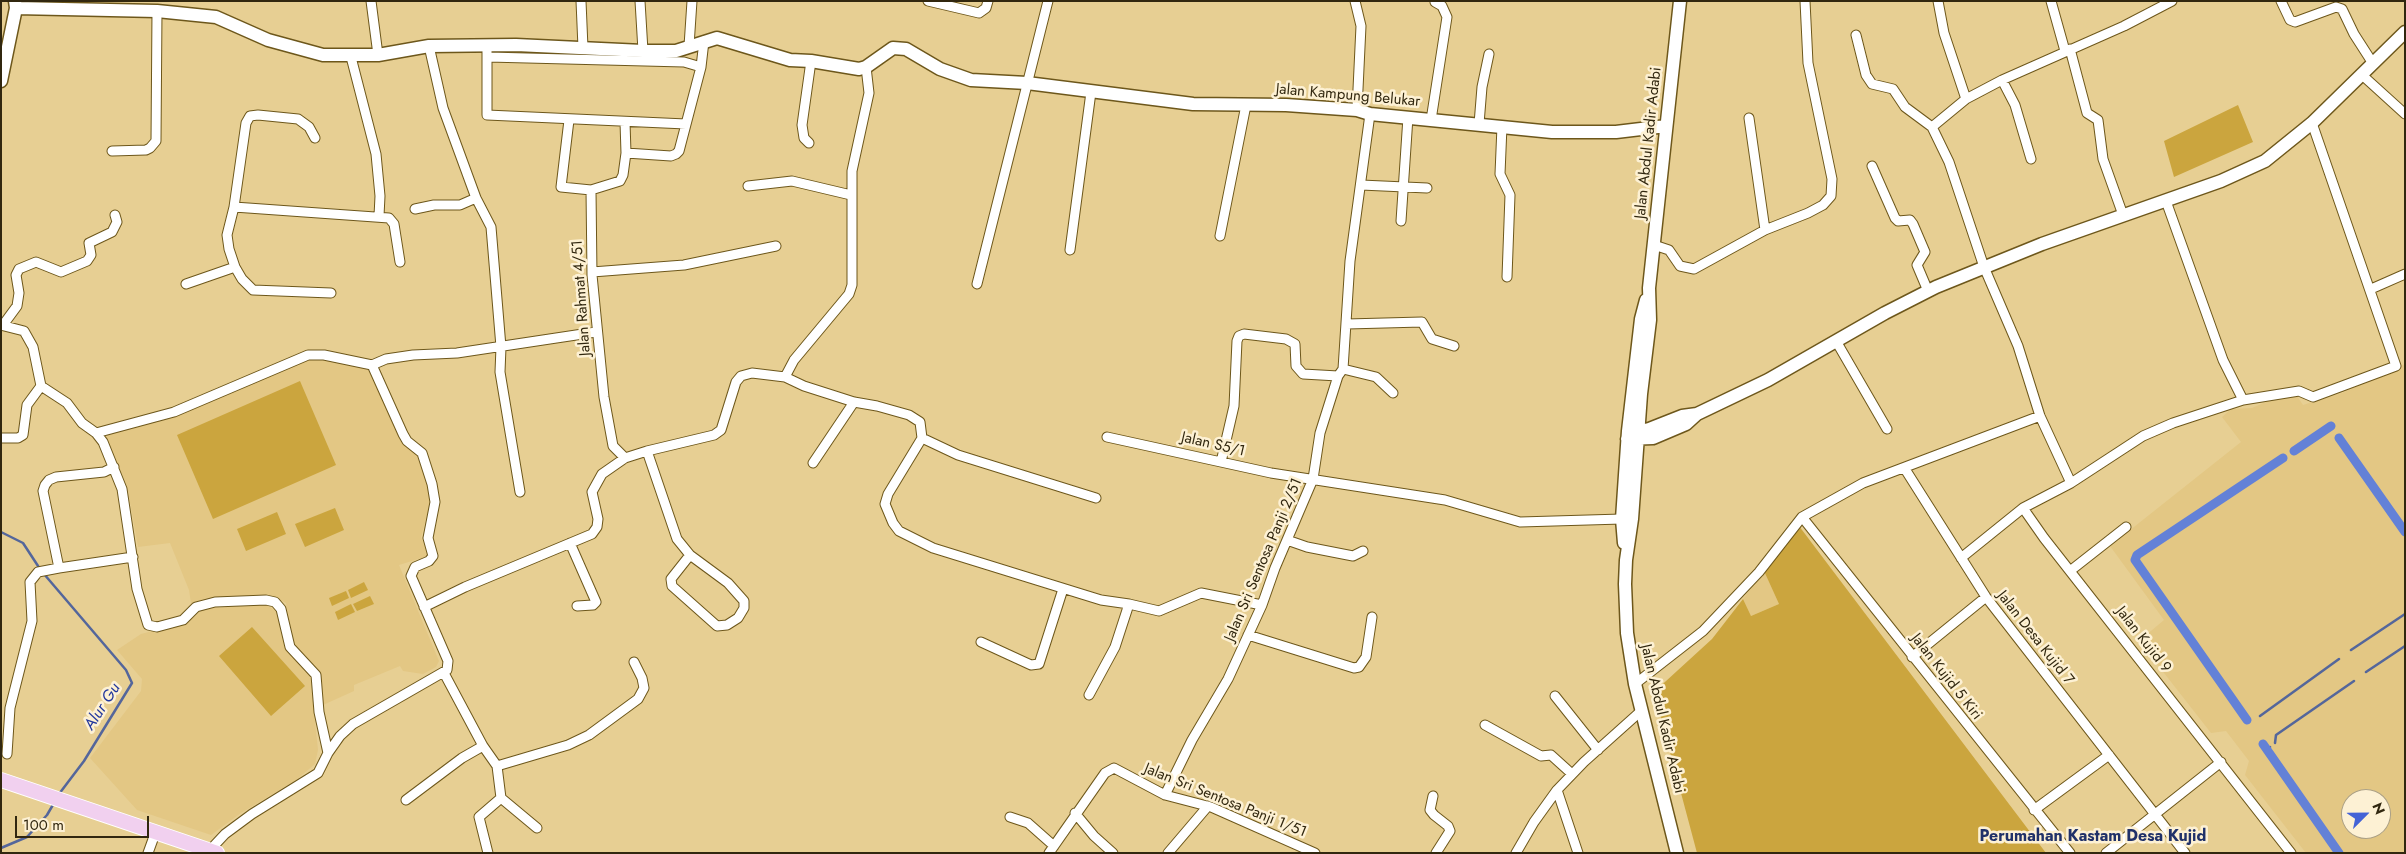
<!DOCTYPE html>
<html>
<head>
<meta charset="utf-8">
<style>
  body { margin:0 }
  #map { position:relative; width:2406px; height:854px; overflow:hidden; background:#e7cf93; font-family:Jost,sans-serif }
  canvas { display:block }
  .frame { position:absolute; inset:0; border:2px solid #31270f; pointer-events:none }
  .north { position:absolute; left:2341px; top:789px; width:50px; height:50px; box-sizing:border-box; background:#fdf1d4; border:1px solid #aba085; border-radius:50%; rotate:67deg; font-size:14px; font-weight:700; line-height:20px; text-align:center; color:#31270f }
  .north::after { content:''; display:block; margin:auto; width:18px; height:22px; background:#4463d6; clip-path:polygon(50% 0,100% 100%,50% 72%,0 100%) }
  .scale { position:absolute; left:15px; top:816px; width:134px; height:22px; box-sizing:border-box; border:2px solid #31270f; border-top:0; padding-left:6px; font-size:15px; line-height:18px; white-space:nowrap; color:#31270f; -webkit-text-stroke:4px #fdf1d4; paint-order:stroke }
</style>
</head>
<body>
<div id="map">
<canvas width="2406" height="854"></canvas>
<div class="frame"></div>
<div class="north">N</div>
<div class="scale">100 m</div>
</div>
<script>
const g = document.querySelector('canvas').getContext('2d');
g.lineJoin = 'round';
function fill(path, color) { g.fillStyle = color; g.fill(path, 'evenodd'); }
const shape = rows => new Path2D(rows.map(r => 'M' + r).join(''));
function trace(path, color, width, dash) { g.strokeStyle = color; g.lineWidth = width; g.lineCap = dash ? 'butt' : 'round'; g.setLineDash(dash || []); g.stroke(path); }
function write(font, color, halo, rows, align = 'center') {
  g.font = font + ' Jost,sans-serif'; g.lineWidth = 5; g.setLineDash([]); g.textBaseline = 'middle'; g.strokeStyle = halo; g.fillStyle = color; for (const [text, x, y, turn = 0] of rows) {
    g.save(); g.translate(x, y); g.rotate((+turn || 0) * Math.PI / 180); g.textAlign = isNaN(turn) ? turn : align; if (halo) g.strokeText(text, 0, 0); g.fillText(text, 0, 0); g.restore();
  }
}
fill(shape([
  [315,357,371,368,403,443,416,451,421,460,431,500,421,537,428,556,399,565,439,661,436,667,423,674,403,671,400,666,354,685,354,691,323,705,320,672,300,652,293,641,287,617,286,603,270,595,261,595,207,598,191,603,189,590,170,543,138,547,127,486,105,435],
  [2405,364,2405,853,2306,853,2245,775,2249,761,2226,731,2211,733,2139,641,2164,620,2110,546,2241,442,2222,417,2231,409,2252,408,2268,401,2297,396,2303,405,2342,393],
  [2351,799,2381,799,2381,829,2351,829],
  [1764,571,1779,604,1751,616,1743,599],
  [266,604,277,612,285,648,289,654,310,674,318,750,315,764,296,780,241,813,211,835,137,810,90,758,141,691,142,679,117,650,141,634,175,625,195,617,202,609]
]), '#e3c784');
fill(shape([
  [2238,105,2253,142,2174,177,2164,141],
  [300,381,336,465,213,519,177,435],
  [335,508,344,530,305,547,295,524],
  [277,512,286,534,246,551,237,529],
  [1799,526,2046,853,1697,853,1654,692,1712,639,1743,599,1751,616,1779,604,1764,571],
  [364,582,368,590,351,598,348,590],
  [346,591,349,598,332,606,329,598],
  [370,596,374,604,357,611,353,604],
  [351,604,355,612,338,620,335,612],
  [252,627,305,686,271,716,219,656]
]), '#cba53e');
trace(shape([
  [1,532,23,543,40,569],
  [44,574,126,670,132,683,84,761,59,794],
  [2351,650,2405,614],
  [2366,672,2405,646],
  [2260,716,2339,659],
  [2275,743,2276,735,2354,681],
  [2267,749,2270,747],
  [1,848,27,837,47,815,54,803]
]), '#54669b', 2.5);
trace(shape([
  [2339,438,2405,532],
  [2294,451,2331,426],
  [2247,720,2135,560,2137,555,2283,458],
  [2263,744,2339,853]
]), '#6381d7', 9);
const street = shape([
  [371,1,378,55],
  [581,1,583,48],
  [640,1,643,51],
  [928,1,979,13,986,8,988,1],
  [1355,1,1361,26,1357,110],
  [1938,1,1944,33,1966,99,2002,80,2015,105,2031,159],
  [2051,1,2065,51],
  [2281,1,2290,20,2295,22,2336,7,2342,9,2354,34,2372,62],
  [1856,35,1866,75,1872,84,1893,89,1905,107,1932,127],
  [487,45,487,115,686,124],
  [429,46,443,108,476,198,491,227,501,347,500,372,520,492],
  [689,46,692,1],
  [2070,49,2087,113,2098,120,2103,159,2123,215],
  [351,57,376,154,380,196,379,216],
  [488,57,684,62,701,67],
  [2361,74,2405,114],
  [2002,80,2124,26,2172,1],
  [1966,99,1932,127,1949,162,1984,267,2018,346,2040,416,2071,483],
  [1749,118,1765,230],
  [569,120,561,187,591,190],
  [1431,120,1447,17,1442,6,1435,2],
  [625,122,626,153,671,156,676,154,679,151,701,67,704,41],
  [1479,124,1482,87,1489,54],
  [1502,126,1500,174,1510,195,1507,277],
  [315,138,309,127,298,119,258,115,250,116,246,123,234,207,389,218,394,224,400,262],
  [809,143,804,138,802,125,811,61],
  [112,151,146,150,150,148,156,141,157,11],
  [1872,166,1895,218,1898,221,1910,220,1913,224,1925,252,1917,265,1928,291],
  [1361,185,1427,188],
  [748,186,792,181,851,195],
  [2166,201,2223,360,2243,400],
  [234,207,227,235,229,249,235,267,242,279,253,290,331,293],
  [415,209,434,205,460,205,476,198],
  [1401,221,1408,117],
  [1220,236,1246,105],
  [1654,245,1669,250,1680,266,1694,269,1765,230,1808,213,1823,205,1831,196,1832,179,1808,63,1805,1],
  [1070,250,1091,92],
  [592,272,684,265,776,246],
  [186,284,235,267],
  [977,284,1048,1],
  [2371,289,2405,274],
  [1347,324,1422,322,1432,339,1454,346],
  [1,325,24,331,33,347,41,386,67,403,82,423,96,433,103,442,122,489,137,589,148,625,157,627,183,620,196,607,215,602,266,600,275,602,281,609,290,647,316,675,319,712,328,753],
  [3,325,17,306,19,293,16,275,19,269,36,262,61,272,87,261,91,255,89,243,112,232,117,222,115,215],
  [1836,341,1887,429],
  [372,365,386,359,413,355,457,353,596,332],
  [1343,369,1376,377,1393,393],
  [785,377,794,360,849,294,852,285,852,171,869,93,866,67],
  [96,433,174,412,308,355,324,355,372,365,403,434,407,441,422,453,432,484,435,502,428,538,433,556,429,561,415,567,411,576,448,661,447,670,353,724,340,736,328,753,318,773,252,814,225,834,210,850],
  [1107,437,1271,473,1445,500,1520,522,1622,519],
  [1,438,18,438,23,435,27,405,41,386],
  [647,451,714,435,721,430,736,382,741,376,752,373,785,377,804,386,854,402,877,406,909,415,920,422,922,438],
  [625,458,613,446,604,397,592,275,591,190,620,181,623,175,626,153],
  [1221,462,1234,406,1237,341,1239,336,1244,334,1286,339,1295,344,1296,366,1303,374,1338,376],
  [813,463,854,402],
  [114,467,104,472,56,477,49,480,45,485,43,491,59,568,133,557],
  [1905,469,1986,597,2185,853],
  [2023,508,2071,483,2143,436,2173,423,2243,400,2299,391,2313,397,2396,366,2312,123],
  [1802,517,2070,853],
  [1287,540,1307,547,1353,556,1363,551],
  [570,543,596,602,593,605,577,606],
  [1961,558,2023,508,2044,538,2291,853],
  [2070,571,2126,527],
  [1129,604,1159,611,1201,593,1262,605],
  [424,607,465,587,592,534,597,527,598,519,592,492,602,474,625,458,647,451,677,539,690,555,728,583,744,601,744,608,738,618,727,625,717,626,672,586,671,579,690,555],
  [1248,635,1354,668,1359,667,1366,657,1372,617],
  [981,642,1031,665,1039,664,1063,589],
  [1912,657,1986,597],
  [444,673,483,746,497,766,568,745,589,735,638,699,644,688,642,678,634,662],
  [1635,684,1703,631,1759,572,1802,517,1863,483,2040,416],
  [1089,695,1115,647,1129,604,1101,600,933,548,899,531,893,523,885,504,888,494,922,438,958,455,1096,498],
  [1555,696,1598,750],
  [1485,725,1541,756,1551,755,1572,774],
  [7,754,10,708,32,621,30,582,38,572,59,568],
  [497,766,501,798,537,828],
  [1557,790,1578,853],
  [1165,795,1192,740,1228,679,1262,605,1275,568,1313,479,1320,433,1338,376,1343,369,1350,261,1370,114],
  [1433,796,1430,810,1434,815,1448,826,1450,831,1436,853],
  [406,800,462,758,483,746],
  [2034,810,2109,755],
  [1075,813,1094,836,1113,853],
  [1010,817,1028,823,1054,846],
  [148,853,156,831],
  [488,853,479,817,501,798],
  [1049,853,1105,773,1114,768,1165,795,1211,807,1315,853],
  [1168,853,1208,806],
  [1516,853,1534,822,1557,790,1584,762,1641,711],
  [2106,853,2221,762]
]);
const secondary = shape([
  [16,8,157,11,216,17,268,40,323,55,378,55,429,46,516,45,643,51,676,51,717,38,790,60,811,61,859,69,866,67,893,48,906,49,940,69,971,80,1027,83,1193,104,1286,105,1357,110,1370,114,1552,132,1616,132,1666,126],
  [1,81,16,8,15,1],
  [1635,432,1649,429,1682,416,1697,414],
  [1627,439,1653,438,1686,424,1697,414,1768,380,1885,313,1936,287,2042,244,2221,181,2265,161,2312,123,2405,32],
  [1624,543,1622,519,1628,431,1641,319,1646,300],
  [1677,853,1635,684,1627,633,1625,584,1626,560,1632,519,1641,394,1650,320,1649,288,1680,1]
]);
const primary = shape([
  [1,780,217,853]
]);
trace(street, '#6d571b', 11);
trace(secondary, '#6d571b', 15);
trace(primary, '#fff', 16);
trace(street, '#fff', 9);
trace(secondary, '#fff', 12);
trace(primary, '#f1d0ef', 14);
write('15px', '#31270f', '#fdf1d4', [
  ["Jalan Kampung Belukar",1348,96,5],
  ["Jalan Abdul Kadir Adabi",1649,143,-84],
  ["Jalan Rahmat 4/51",582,298,-94],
  ["Jalan S5/1",1213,445,13],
  ["Jalan Sri Sentosa Panji 2/51",1264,560,-67],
  ["Jalan Desa Kujid 7",2035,638,52],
  ["Jalan Kujid 9",2143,640,52],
  ["Jalan Kujid 5 Kiri",1946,677,52],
  ["Jalan Abdul Kadir Adabi",1662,719,77],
  ["Jalan Sri Sentosa Panji 1/51",1225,801,22]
]);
write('italic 16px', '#23389d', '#fdf1d4', [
  ["Alur Gu",103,707,-57]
]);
write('bold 16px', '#203169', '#fdf1d4', [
  ["Perumahan Kastam Desa Kujid",2093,837]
]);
</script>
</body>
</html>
